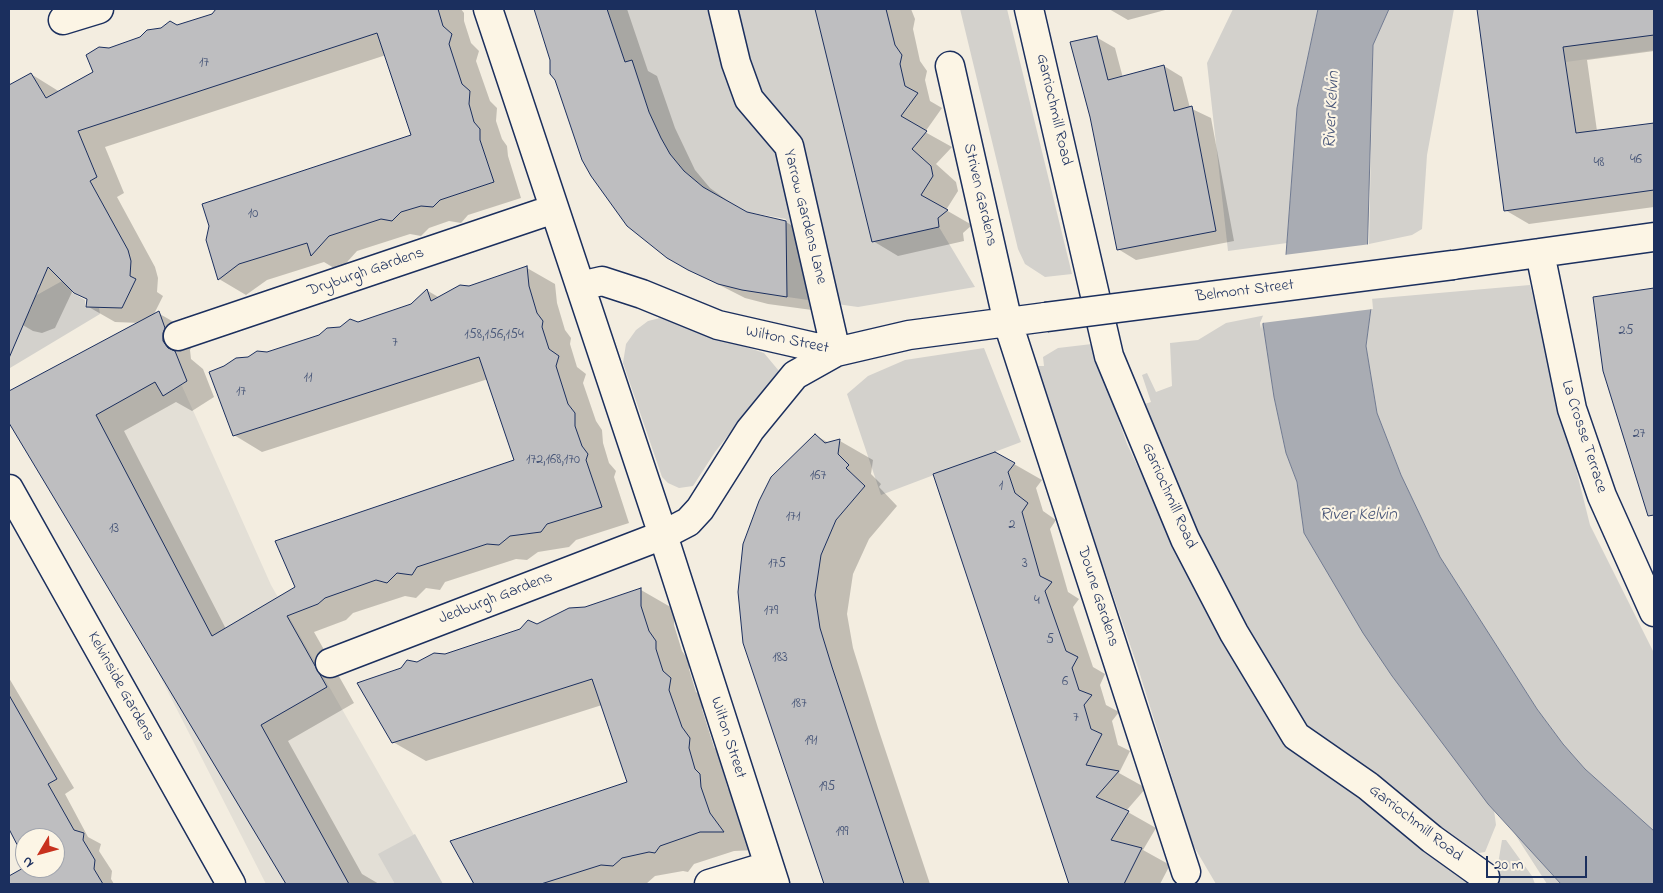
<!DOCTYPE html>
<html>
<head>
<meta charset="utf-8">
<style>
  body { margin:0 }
  #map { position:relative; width:1663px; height:893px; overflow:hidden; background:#f3ede0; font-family:"Indie Flower",sans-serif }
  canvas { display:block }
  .frame { position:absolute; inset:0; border:10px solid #1b2f5e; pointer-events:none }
  .north { position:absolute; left:15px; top:828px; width:50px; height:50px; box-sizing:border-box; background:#fcf5e5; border:1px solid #a2a6af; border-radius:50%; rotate:233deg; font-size:14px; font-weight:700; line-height:20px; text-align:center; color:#1b2f5e }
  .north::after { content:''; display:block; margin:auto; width:18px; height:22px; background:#c8321e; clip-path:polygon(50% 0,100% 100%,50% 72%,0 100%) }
  .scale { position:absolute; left:1486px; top:856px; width:101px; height:22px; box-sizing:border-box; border:2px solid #1b2f5e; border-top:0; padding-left:6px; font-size:15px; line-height:18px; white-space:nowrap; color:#1b2f5e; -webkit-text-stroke:4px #fcf5e5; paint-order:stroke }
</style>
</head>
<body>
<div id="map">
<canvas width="1663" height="893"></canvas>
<div class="frame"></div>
<div class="north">N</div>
<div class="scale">20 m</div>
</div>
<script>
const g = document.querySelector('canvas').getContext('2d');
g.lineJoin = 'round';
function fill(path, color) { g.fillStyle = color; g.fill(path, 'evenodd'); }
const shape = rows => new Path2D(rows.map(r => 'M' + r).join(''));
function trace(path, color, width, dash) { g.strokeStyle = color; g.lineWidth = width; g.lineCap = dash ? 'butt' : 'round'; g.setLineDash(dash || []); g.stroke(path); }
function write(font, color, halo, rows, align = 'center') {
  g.font = font + ' "Indie Flower",sans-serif'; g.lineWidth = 4.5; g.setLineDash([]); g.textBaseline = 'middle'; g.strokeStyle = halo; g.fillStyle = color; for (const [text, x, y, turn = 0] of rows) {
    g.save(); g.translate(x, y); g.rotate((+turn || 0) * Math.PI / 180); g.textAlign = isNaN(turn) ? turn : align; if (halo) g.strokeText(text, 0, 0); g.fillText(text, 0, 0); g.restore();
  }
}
fill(shape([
  [1555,9,1654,9,1654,50,1566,62],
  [153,321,271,585,442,884,266,884,15,392]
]), '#e3dfd6');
fill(shape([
  [607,9,815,9,872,241,939,227,975,287,858,307,787,297,786,219,747,212,703,187,684,171,670,154,661,138,649,112,632,61,625,62],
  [960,9,1007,9,1072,274,1045,277,1025,264,1018,249],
  [1233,9,1318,9,1297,108,1287,243,1228,251,1207,63],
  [1389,9,1454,9,1427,155,1422,229,1412,235,1369,244,1373,45],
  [62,281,73,293,85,300,85,307,99,308,100,314,10,368,9,317,24,316,31,309,35,296],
  [1530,285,1590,525,1654,653,1654,831,1585,769,1563,744,1537,709,1440,557,1401,475,1377,413,1366,346,1371,308,1370,299],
  [1266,315,1263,324,1274,397,1286,453,1297,482,1304,533,1392,676,1494,810,1496,825,1485,852,1479,853,1446,838,1298,726,1239,625,1139,406,1151,402,1142,375,1147,373,1156,392,1172,386,1170,343,1198,340,1226,323],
  [660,318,764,353,779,371,715,452,693,486,679,488,668,483,662,477,623,363,626,344,636,330,648,321],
  [1092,344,1127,444,1182,560,1284,734,1472,884,1216,884,1193,845,1138,668,1062,446,1038,366,1044,366,1043,357,1058,348],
  [984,348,1021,442,881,495,847,394,868,376,905,360],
  [1509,825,1561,884,1547,884],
  [415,834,443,884,395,884,378,854],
  [1502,840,1506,840,1532,876,1535,884,1500,884,1498,864]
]), '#d3d1cc');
const water = shape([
  [1318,9,1389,9,1373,45,1367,263,1371,308,1366,346,1377,413,1401,475,1440,557,1537,709,1563,744,1585,769,1654,831,1654,884,1561,884,1488,804,1392,676,1363,633,1304,533,1297,482,1286,453,1274,397,1263,324,1285,268,1297,108,1318,9]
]);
fill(water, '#a9acb3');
trace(water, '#707a91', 1);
fill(shape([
  [1371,244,1369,263,1373,309,1262,323,1261,329,1260,323,1283,267,1284,255]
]), '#f3ede0');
fill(shape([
  [218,9,461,9,464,13,464,21,471,43,479,51,476,61,490,101,497,108,496,121,502,139,507,146,508,156,521,198,468,215,461,223,449,221,429,228,421,236,410,234,357,251,339,271,324,262,267,280,246,295,219,279,207,240,412,136,386,55,105,147,124,193,117,197,155,267,158,278,157,292,163,296,153,316,158,313,186,329,193,344,190,350,191,359,203,369,214,397,192,411,176,402,124,431,226,629,515,461,488,379,262,452,234,435,249,359,412,305,428,291,440,298,527,268,555,284,557,303,565,330,571,338,570,344,577,367,586,374,583,383,596,421,602,430,603,443,609,463,616,471,614,477,629,523,576,540,569,547,538,552,527,560,516,559,445,582,440,590,426,588,416,598,405,596,353,613,346,620,314,632,354,703,288,741,362,874,379,884,288,884,9,421,9,392,140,323,115,322,87,306,88,300,73,290,55,328,42,333,33,331,9,317,9,87,31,74,60,92,94,72,110,49,213,15],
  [535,9,627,9,648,71,657,76,675,128,695,170,710,188,739,209,747,213,786,222,811,237,812,310,768,304,745,298,688,269,552,60],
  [817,9,911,9,915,19,913,29,920,61,927,71,925,80,930,101,942,108,925,132,952,147,936,164,956,182,958,191,946,210,972,225,963,233,964,241,898,256,873,241],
  [1109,9,1169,9,1128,20],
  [1478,9,1654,9,1654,51,1587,60,1597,131,1654,125,1654,207,1529,224,1505,210],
  [1096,37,1115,48,1123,78,1164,66,1182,77,1190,108,1211,118,1234,241,1136,260,1118,249],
  [1654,289,1654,500,1642,492,1594,298],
  [815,435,829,443,840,441,873,460,871,474,881,484,879,487,897,506,869,539,853,574,847,614,853,648,878,728,930,884,825,884,743,635],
  [1014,464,1042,480,1036,488,1043,511,1056,520,1050,529,1068,592,1079,599,1073,607,1093,667,1105,674,1100,685,1106,705,1119,712,1112,721,1118,745,1130,751,1119,773,1146,788,1126,811,1156,828,1143,850,1170,865,1160,884,1069,884,934,475],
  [641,590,674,609,674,625,682,651,689,661,689,669,696,692,704,698,702,709,714,747,722,758,722,768,728,789,733,794,734,806,743,833,756,850,734,851,694,864,688,872,683,871,655,876,646,884,475,884,452,842,629,783,602,705,426,761,393,742,418,663],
  [9,678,74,788,65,794,88,837,101,844,99,851,112,871,111,879,114,884,39,884,31,868,55,868,55,838,25,838,25,857,21,835,9,815]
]), '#0003');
const building = shape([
  [216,9,438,9,443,26,452,34,449,44,462,84,470,91,469,104,474,122,480,129,480,140,494,182,440,200,433,207,421,206,401,212,392,221,381,219,329,236,311,256,307,243,239,264,218,280,206,240,209,226,202,204,411,135,377,33,78,131,97,177,90,181,128,250,131,261,130,276,136,279,122,308,86,307,87,299,74,293,48,267,9,358,9,85,31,73,46,98,93,72,86,55,99,47,109,48,140,37,147,30,161,28,170,21,177,25,212,14,216,9],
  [534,9,607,9,625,62,632,60,649,112,661,138,670,154,684,171,703,187,747,212,786,221,787,297,742,290,718,284,688,270,667,258,627,226,591,176,582,160,555,80,550,74,550,60,534,9],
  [815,9,886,9,895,45,902,55,900,64,905,86,918,93,901,116,927,131,912,149,931,166,933,176,921,195,948,210,938,218,939,227,872,242,815,9],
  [1477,9,1654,9,1654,35,1563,47,1576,133,1654,123,1654,190,1504,211,1477,9],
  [1097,36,1108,80,1164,65,1174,111,1192,106,1216,231,1117,250,1090,117,1070,42,1097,36],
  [527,266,529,286,537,313,543,321,542,327,549,349,559,356,556,366,568,404,575,413,575,426,582,446,588,454,586,460,602,507,547,524,541,532,510,536,499,545,487,544,417,567,412,575,397,573,387,583,376,580,325,598,318,604,287,616,327,687,261,725,349,884,286,884,9,423,9,391,159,311,165,328,163,333,163,341,168,348,175,351,187,381,163,396,155,382,96,415,212,636,295,587,275,541,514,460,479,357,233,436,209,372,224,366,236,358,248,357,257,351,267,352,319,335,327,328,340,327,350,319,358,322,411,304,427,289,431,301,460,285,469,286,527,266],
  [1654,288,1654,515,1648,516,1603,371,1593,297,1654,288],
  [815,434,825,443,840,439,838,454,849,465,846,468,865,486,836,520,821,555,815,595,820,628,832,667,904,884,824,884,743,643,738,592,743,544,759,501,771,477,815,434],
  [995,452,1015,463,1008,472,1015,493,1028,503,1022,512,1040,576,1052,582,1045,591,1066,651,1078,657,1072,668,1079,690,1092,695,1084,705,1091,729,1102,734,1086,765,1119,771,1096,797,1129,811,1111,840,1142,848,1124,884,1069,884,933,474,995,452],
  [641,588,641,606,649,631,656,641,656,649,663,671,671,678,669,690,682,727,690,738,689,748,695,769,700,774,701,787,710,813,724,832,700,832,660,846,655,853,649,852,622,858,613,866,601,865,541,884,474,884,450,841,627,782,592,679,392,743,357,683,401,668,407,660,417,662,434,653,445,654,520,629,528,620,537,624,569,608,585,607,641,588],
  [9,695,57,779,48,784,74,830,84,833,83,840,95,860,94,869,103,884,9,884,9,876,25,867,55,868,55,838,25,838,25,860,9,829,9,695]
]);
fill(building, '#bebec0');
trace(building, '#1b2f5e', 1);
const minor = shape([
  [488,9,663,535,775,884],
  [723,9,736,63,749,99,789,146,836,352],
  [1029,9,1109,356,1185,539,1234,633,1296,736,1368,786,1432,839,1485,877],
  [63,20,99,9],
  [950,66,1008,323,1186,872],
  [1540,253,1572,409,1602,496,1654,612],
  [1453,265,1654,237],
  [580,286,602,281,642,294,718,325,836,352],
  [178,336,554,209],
  [9,489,231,884],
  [330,663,663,535,688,522,700,509,750,430,795,375,836,352,909,335,1046,317],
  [709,884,768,866]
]);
trace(minor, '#1b2f5e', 31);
trace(minor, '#fcf5e5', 28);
const minorBridge = shape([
  [1046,317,1453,265]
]);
trace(minorBridge, '#1b2f5e', 31, []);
trace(minorBridge, '#fcf5e5', 28);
write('14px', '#445376', null, [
  ["17",204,64],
  ["46",1636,161],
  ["48",1599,164],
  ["10",253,215],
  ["25",1626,332],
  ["158,156,154",494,336],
  ["7",395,344],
  ["11",308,379],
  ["17",241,393],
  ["27",1639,435],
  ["172,168,170",553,461],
  ["167",818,477],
  ["1",1001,487],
  ["171",793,518],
  ["2",1012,526],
  ["13",114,530],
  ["175",777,565],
  ["3",1025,565],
  ["4",1037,602],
  ["179",771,612],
  ["5",1050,641],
  ["183",780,659],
  ["6",1065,683],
  ["187",799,705],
  ["7",1076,719],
  ["191",811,742],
  ["195",827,788],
  ["199",842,833]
]);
write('16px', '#1b2f5e', '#fcf5e5', [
  ["Garriochmill Road",1053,110,77],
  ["Striven Gardens",979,195,77],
  ["Yarrow Gardens Lane",804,217,76],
  ["Dryburgh Gardens",366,273,-19],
  ["Belmont Street",1245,292,-7],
  ["Wilton Street",787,341,12],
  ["La Crosse Terrace",1583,437,72],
  ["Garriochmill Road",1168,496,66],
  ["Doune Gardens",1097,597,72],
  ["Jedburgh Gardens",496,599,-21],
  ["Kelvinside Gardens",120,687,61],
  ["Wilton Street",727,738,72],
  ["Garriochmill Road",1415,824,38]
]);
write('italic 18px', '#465478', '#fcf5e5', [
  ["River Kelvin",1333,110,-87],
  ["River Kelvin",1358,516]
]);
</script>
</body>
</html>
